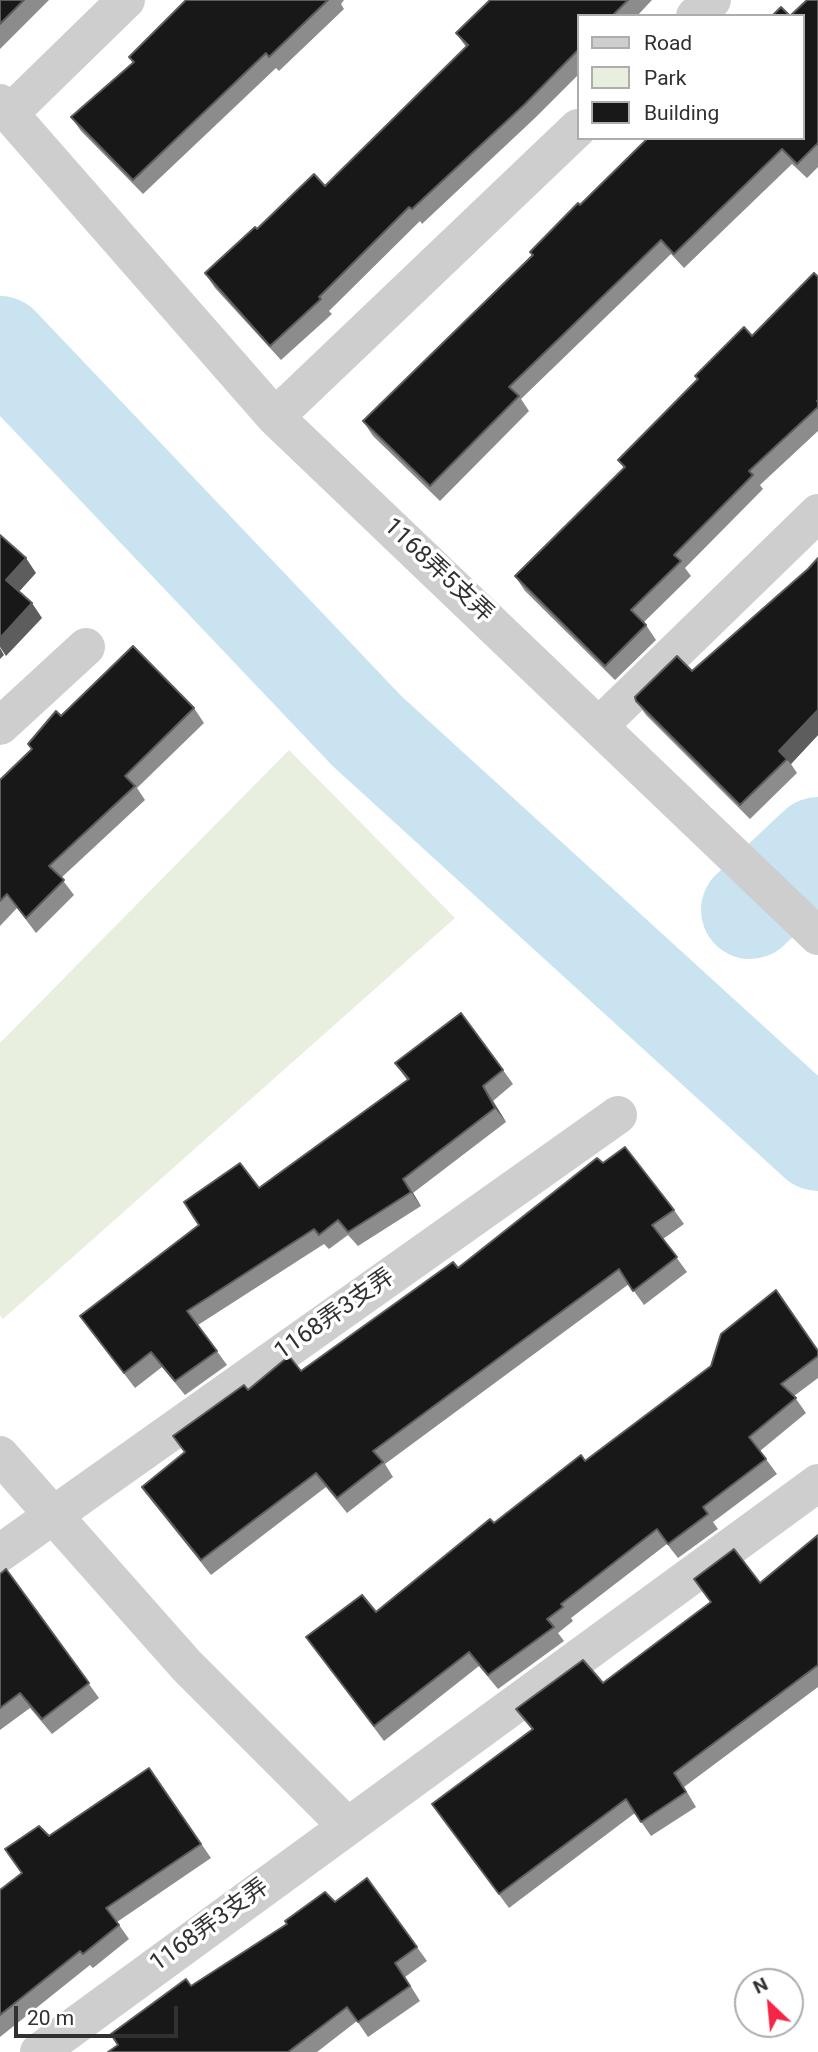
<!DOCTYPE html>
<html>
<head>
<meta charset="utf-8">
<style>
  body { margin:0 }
  #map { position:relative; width:818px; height:2052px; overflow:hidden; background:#fff; font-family:Roboto,sans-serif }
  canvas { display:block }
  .legend { position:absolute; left:577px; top:14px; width:228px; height:126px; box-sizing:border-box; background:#fff; border:2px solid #adadad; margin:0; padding:9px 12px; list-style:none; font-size:21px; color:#313131 }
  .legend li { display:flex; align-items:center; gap:14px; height:35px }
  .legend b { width:35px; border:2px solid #adadad }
  .north { position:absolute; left:734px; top:1968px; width:70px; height:70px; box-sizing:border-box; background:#fff; border:2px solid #adadad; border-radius:50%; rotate:334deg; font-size:19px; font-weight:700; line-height:28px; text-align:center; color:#313131 }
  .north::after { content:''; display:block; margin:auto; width:24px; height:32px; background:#f52645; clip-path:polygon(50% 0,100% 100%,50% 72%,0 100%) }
  .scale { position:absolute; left:14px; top:2006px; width:164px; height:32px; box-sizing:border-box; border:4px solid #313131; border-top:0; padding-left:9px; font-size:21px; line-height:24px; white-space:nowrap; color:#313131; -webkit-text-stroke:5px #fff; paint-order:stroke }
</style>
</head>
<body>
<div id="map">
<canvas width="818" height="2052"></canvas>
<ul class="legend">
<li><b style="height:9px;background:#cecece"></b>Road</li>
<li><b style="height:19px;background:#e9efde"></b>Park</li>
<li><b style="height:19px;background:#181818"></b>Building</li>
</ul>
<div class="north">N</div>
<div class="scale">20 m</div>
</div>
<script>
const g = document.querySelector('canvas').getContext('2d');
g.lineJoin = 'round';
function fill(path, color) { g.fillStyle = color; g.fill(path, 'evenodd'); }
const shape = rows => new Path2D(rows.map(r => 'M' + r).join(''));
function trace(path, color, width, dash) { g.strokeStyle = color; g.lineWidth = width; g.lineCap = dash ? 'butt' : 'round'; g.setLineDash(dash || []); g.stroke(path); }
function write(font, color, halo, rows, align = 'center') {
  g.font = font + ' Roboto,"Noto Sans SC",sans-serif'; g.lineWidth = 7; g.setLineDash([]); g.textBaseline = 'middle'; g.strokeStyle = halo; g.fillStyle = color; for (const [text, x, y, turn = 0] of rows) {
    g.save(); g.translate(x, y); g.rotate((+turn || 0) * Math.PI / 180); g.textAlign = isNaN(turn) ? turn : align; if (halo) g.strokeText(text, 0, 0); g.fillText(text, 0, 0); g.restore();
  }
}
fill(shape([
  [289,750,455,918,3,1319,0,1315,0,1043]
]), '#e9efde');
trace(shape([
  [0,345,367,731,818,1142],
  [750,910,818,846]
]), '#c9e4f0', 98);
trace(shape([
  [695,16,712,0],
  [0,103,275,417,818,936],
  [9,114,126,0],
  [275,417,578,128],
  [600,725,818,513],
  [0,726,86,647],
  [0,1455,187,1666,347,1826],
  [0,1553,618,1115],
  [39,2052,818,1483]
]), '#cecece', 38);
fill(shape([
  [0,0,49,0,0,49],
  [186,0,344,0,341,4,344,9,279,71,276,68,143,194,81,131,71,117,133,63,129,57],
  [490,0,652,0,637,16,578,16,578,75,535,118,422,224,420,221,329,311,332,314,281,360,215,288,205,273,257,229,325,186,466,47,456,33],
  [818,0,818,167,807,178,792,164,684,268,671,254,521,399,529,411,440,501,373,436,363,421,532,255,530,252,790,16],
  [818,277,818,431,760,485,763,489,685,568,691,576,644,622,656,640,615,680,525,591,515,576,624,468,618,460,698,380,695,376,752,336],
  [818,558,818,735,791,764,797,773,750,819,646,715,636,701,692,671,808,569],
  [194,708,204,723,137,788,145,800,61,878,74,895,36,933,17,908,0,926,0,780,32,750,28,744,61,716],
  [395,1063,503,1070,513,1084,493,1101,506,1122,413,1193,421,1206,358,1246,348,1235,329,1249,324,1244,198,1325,227,1365,185,1395,162,1367,135,1388,80,1316,259,1188,407,1080],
  [603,1163,674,1210,684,1224,663,1239,687,1272,644,1305,629,1284,385,1464,393,1477,347,1513,326,1487,211,1575,152,1501,142,1487,185,1453,173,1436,248,1390,301,1371,458,1268],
  [818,1351,818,1378,794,1396,806,1413,760,1451,777,1474,713,1522,718,1529,678,1558,667,1544,571,1618,573,1621,558,1633,564,1641,498,1689,479,1666,384,1741,306,1637,376,1612,494,1523,585,1461],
  [818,1535,818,1687,684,1787,696,1807,651,1836,635,1813,509,1908,432,1804,532,1729,516,1709,603,1683,711,1602,694,1579,760,1583],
  [6,1569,99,1698,52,1734,30,1708,0,1730,0,1574],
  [149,1768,211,1858,117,1922,129,1939,93,1968,90,1965,0,2037,0,1890,22,1873,5,1849,49,1836],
  [367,1878,427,1961,405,1977,420,2001,368,2037,357,2021,317,2052,108,2052,118,2045,191,1986,335,1902]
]), '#8c8c8c');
fill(shape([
  [26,558,36,573,16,595,6,580],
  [32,603,42,618,6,656,0,647,0,638],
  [0,648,4,655,0,659],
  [818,710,818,735,791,764,779,751],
  [483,1086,493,1101,506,1122,495,1108],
  [403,1179,413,1193,421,1206,411,1192]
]), '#5d5d5d');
const building = shape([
  [0,0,24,0,0,24,0,0],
  [186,0,328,0,269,57,266,53,133,180,71,117,134,62,129,57,186,0],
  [490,0,628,0,612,16,578,16,578,50,525,104,412,209,409,207,319,297,321,299,270,346,205,273,255,227,257,229,314,174,325,186,468,45,456,33,490,0],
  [807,0,818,0,818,143,797,164,782,149,674,254,661,240,509,387,519,396,430,486,363,421,533,255,530,252,578,203,580,205,648,138,802,138,802,16,772,16,781,7,790,16,807,0],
  [814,273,818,277,818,400,817,401,818,402,818,407,749,471,753,475,674,555,681,561,631,610,646,625,605,666,515,576,625,467,618,460,698,379,695,376,744,327,752,336,814,273],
  [0,535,26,558,6,580,32,603,0,638,0,535],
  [818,558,818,710,779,751,787,759,740,805,636,701,635,697,677,656,692,671,808,569,818,558],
  [133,646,194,708,125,776,135,786,49,866,64,880,26,918,7,894,0,901,0,780,32,749,28,744,56,711,61,716,133,646],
  [461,1013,503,1070,483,1086,495,1108,403,1179,411,1192,348,1232,338,1220,319,1235,314,1229,187,1311,217,1351,175,1381,151,1352,124,1373,80,1316,199,1225,184,1202,240,1163,259,1188,409,1079,395,1063,461,1013],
  [625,1147,674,1210,652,1225,677,1257,633,1291,619,1269,373,1451,383,1462,337,1498,316,1473,201,1560,142,1487,185,1452,173,1436,244,1385,248,1390,289,1356,301,1371,453,1262,458,1268,597,1158,603,1163,625,1147],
  [776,1290,818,1351,818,1356,781,1384,796,1398,749,1437,766,1459,703,1507,708,1514,668,1544,657,1529,561,1604,563,1607,547,1619,554,1627,488,1675,469,1652,374,1726,306,1637,362,1595,376,1612,490,1519,494,1523,581,1455,585,1461,711,1366,721,1334,776,1290],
  [818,1535,818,1665,674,1773,686,1792,641,1822,626,1799,499,1894,432,1804,533,1729,516,1709,583,1660,603,1683,711,1602,694,1579,734,1549,760,1583,818,1535],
  [6,1569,89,1683,42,1719,20,1693,0,1708,0,1574,6,1569],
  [149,1768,201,1844,106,1908,119,1925,83,1954,80,1951,0,2015,0,1890,22,1873,5,1849,39,1826,49,1836,149,1768],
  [367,1878,417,1947,395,1963,410,1986,358,2022,347,2007,288,2052,108,2052,118,2045,111,2034,186,1979,191,1986,287,1924,285,1921,325,1892,335,1902,367,1878]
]);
fill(building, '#181818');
trace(building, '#5d5d5d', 2);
write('24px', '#313131', '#fff', [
  ["1168弄5支弄",438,571,43],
  ["1168弄3支弄",335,1315,-35],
  ["1168弄3支弄",210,1926,-36]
]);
</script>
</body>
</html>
